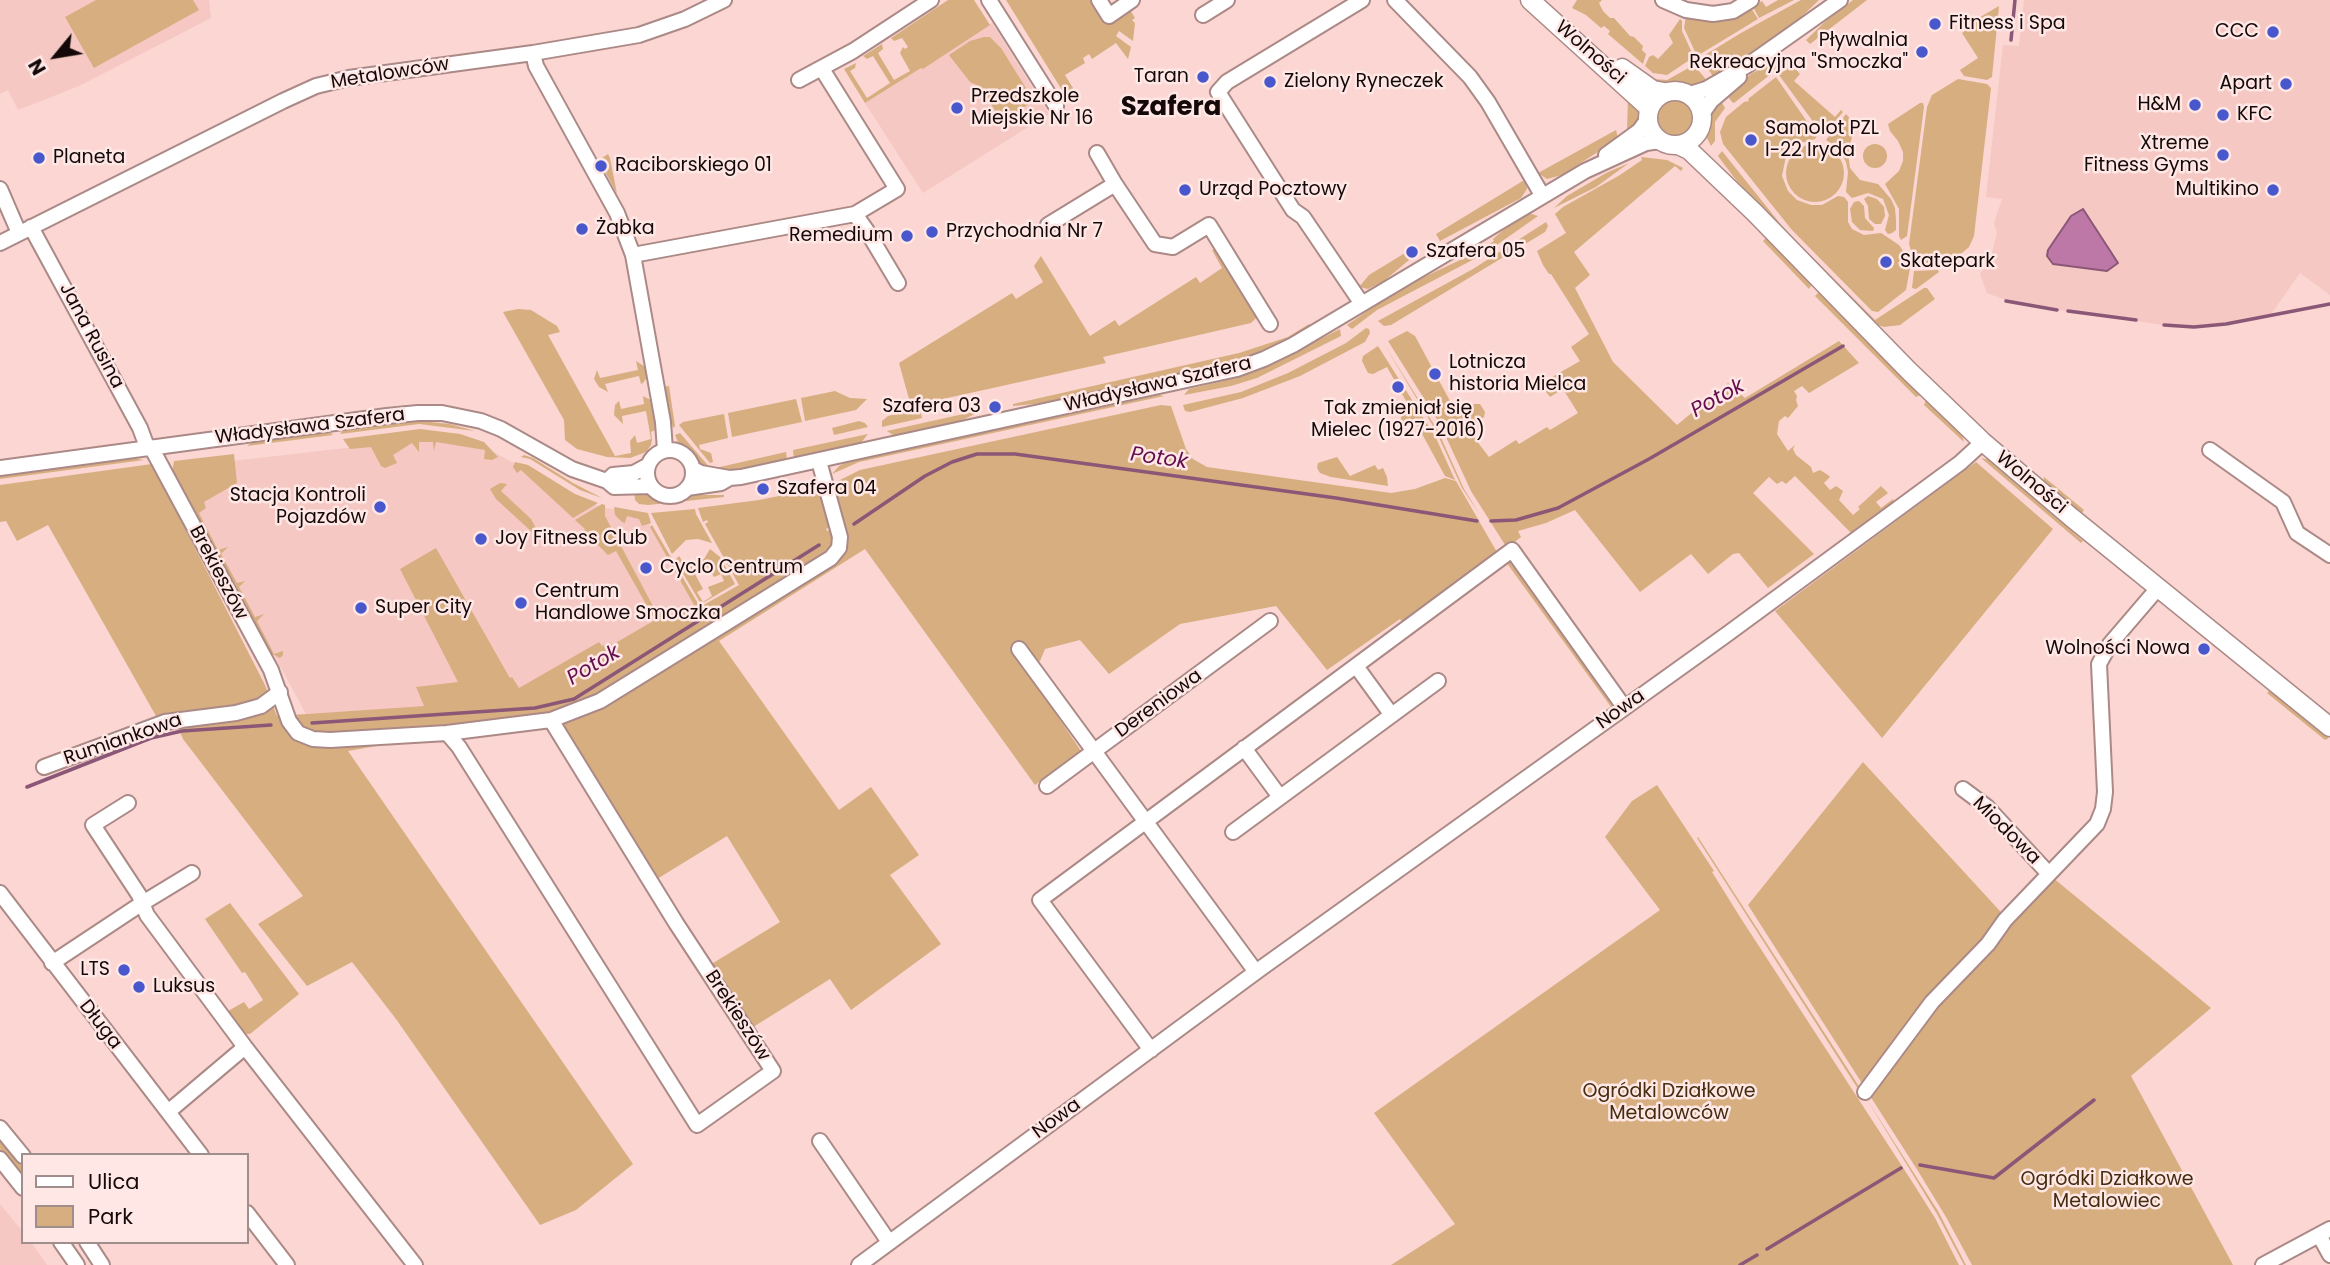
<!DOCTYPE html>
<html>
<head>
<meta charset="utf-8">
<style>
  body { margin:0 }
  #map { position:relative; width:2330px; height:1265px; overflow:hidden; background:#fbd6d2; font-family:Poppins,sans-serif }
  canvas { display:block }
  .legend { position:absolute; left:21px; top:1153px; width:228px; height:91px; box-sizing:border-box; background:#fee7e5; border:2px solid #a08e8d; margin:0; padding:9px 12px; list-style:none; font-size:21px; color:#140908 }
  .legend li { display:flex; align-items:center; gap:14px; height:35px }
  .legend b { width:35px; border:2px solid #a08e8d }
  .north { position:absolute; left:21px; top:21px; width:70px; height:70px; -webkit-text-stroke:5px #fee7e5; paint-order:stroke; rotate:240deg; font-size:19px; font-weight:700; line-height:28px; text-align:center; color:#140908 }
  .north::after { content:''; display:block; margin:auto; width:24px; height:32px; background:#140908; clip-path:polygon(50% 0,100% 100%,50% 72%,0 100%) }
</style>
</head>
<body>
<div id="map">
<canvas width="2330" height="1265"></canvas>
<ul class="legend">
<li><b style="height:9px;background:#fff"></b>Ulica</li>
<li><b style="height:19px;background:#d7ae80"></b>Park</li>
</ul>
<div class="north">N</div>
</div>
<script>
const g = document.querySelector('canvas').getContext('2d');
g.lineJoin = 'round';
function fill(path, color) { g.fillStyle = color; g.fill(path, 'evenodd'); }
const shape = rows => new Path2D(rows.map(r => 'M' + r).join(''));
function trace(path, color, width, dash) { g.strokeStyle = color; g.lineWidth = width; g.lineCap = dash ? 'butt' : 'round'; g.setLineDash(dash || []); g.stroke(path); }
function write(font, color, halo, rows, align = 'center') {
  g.font = font + ' Poppins,sans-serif'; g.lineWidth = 5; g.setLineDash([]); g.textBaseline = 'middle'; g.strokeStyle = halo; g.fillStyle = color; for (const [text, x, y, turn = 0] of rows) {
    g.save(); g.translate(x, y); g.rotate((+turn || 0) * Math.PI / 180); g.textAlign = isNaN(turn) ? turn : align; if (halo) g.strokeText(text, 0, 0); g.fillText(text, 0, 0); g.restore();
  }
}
fill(shape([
  [0,0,209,0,211,18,79,86,18,110,8,90,0,94],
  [2024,0,2330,0,2330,295,2300,273,2269,317,2194,327,2164,325,2016,304,1987,293,1980,274,1991,257,1997,233,1994,223,2002,199,1986,197,2003,45,2019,46],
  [992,23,1049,114,923,193,865,103,922,67,923,69],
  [435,440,488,449,590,504,645,517,694,605,662,625,518,691,436,549,401,569,459,682,416,688,425,706,306,714,196,511,180,467,407,441],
  [0,1204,23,1232,23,1242,31,1242,47,1265,0,1265]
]), '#f5c8c3');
fill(shape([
  [96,0,193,0,199,10,94,68,65,17],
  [948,0,974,0,990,25,923,69,921,68,865,103,844,69,856,63,855,68,850,71,867,98,890,83,873,56,867,59,863,56,882,44,883,49,878,53,894,80,910,71,900,53,903,47,905,49,908,47,902,38,894,41,891,38],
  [1006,0,1095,0,1108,21,1129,8,1135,18,1132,20,1135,23,1133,41,1119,31,1116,36,1131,47,1128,59,1116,43,1092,59,1089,54,1083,58,1085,63,1065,75,1076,93,1075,100,1070,103],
  [1577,0,1602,0,1599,3,1603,11,1610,18,1614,18,1630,36,1634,37,1643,46,1642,50,1646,54,1643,64,1608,34,1610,31,1604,26,1601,28,1586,15,1572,8],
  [1778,0,1794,0,1759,18,1753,7,1762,1,1766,7],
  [1801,0,1819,0,1792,26,1714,78,1703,61,1705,55,1741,33],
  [1853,0,1867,0,1810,44,1806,40,1829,18],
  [1999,6,1992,77,1987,80,1964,76,1960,70,1978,58,1962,33,1972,26,1970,23],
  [1751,8,1758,19,1697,56,1684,28,1686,16],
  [1680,19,1682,21,1682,31,1694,57,1667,75,1653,73,1645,66,1649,57,1653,55,1658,59,1673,43,1669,35],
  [984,37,990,37,1001,48,1034,101,1002,121,979,86,970,82,949,55,970,41],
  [1781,58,1785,63,1734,103,1732,102,1726,94,1751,74],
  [1694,65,1708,82,1691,88,1663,86,1653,79,1667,80],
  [1792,65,1800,74,1794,81,1835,117,1841,110,1843,112,1825,133,1820,131,1779,75],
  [1776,77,1817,136,1815,139,1797,144,1786,156,1782,176,1788,191,1797,200,1811,205,1822,205,1838,196,1844,197,1848,202,1848,222,1852,229,1864,235,1881,233,1899,245,1908,258,1910,268,1906,290,1878,312,1872,311,1792,230,1723,144,1720,132,1726,117,1744,102,1749,101,1748,99],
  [1958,79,1987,84,1991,88,1974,236,1969,247,1956,258,1933,267,1924,268,1915,263,1909,244,1927,107,1932,95],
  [1628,97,1641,110,1642,114,1636,127,1627,132],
  '1655 118a19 19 0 1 1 38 0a19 19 0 1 1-38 0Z',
  [1720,99,1725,108,1715,122,1715,141,1711,146,1706,136,1709,111],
  [1920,103,1923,103,1924,107,1907,236,1901,240,1899,236,1899,209,1885,184,1899,171,1903,161,1903,152,1898,141,1890,131,1888,124],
  [1846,114,1853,122,1854,129,1848,153,1850,168,1860,180,1878,184,1891,199,1895,208,1896,220,1896,230,1892,233,1888,234,1885,230,1889,215,1883,199,1868,193,1852,198,1846,192,1848,172,1846,162,1840,150,1826,140],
  [1616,130,1618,139,1562,175,1547,179,1538,173],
  '1786 173a29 29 0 1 1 58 0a29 29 0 1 1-58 0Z',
  '1863 156a12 12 0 1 1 24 0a12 12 0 1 1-24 0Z',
  [1722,151,1786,231,1875,320,1924,288,1927,288,1935,299,1900,325,1884,327,1874,324,1776,225,1736,180,1718,156],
  [608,154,610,158,617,194,599,160],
  [1641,157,1667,160,1683,168,1681,171,1675,166,1574,252,1590,275,1575,288,1613,362,1677,425,1728,383,1745,398,1839,341,1859,363,1809,393,1802,386,1794,391,1797,396,1796,400,1798,406,1788,418,1785,416,1779,421,1777,434,1788,451,1795,445,1793,449,1796,455,1811,467,1813,473,1820,470,1828,475,1830,477,1824,483,1830,490,1836,486,1843,491,1839,500,1853,515,1860,509,1858,507,1881,486,1888,493,1876,502,1881,508,1893,499,1894,502,1852,534,1795,476,1786,484,1782,481,1777,484,1769,477,1753,493,1814,554,1768,588,1739,553,1733,554,1708,574,1691,554,1640,592,1575,510,1546,523,1518,531,1521,537,1507,548,1471,491,1440,424,1388,341,1407,331,1415,336,1457,414,1474,404,1480,404,1485,412,1484,417,1470,426,1472,430,1470,432,1489,457,1516,440,1519,444,1547,427,1550,430,1578,413,1563,389,1550,397,1540,384,1580,361,1571,347,1589,334,1551,274,1549,274,1543,265,1537,251,1566,233,1555,214,1563,207,1620,175,1642,160],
  [1629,163,1596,187,1554,208,1567,196,1606,173],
  [1526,179,1527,189,1521,198,1440,241,1436,234],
  [1868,196,1877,199,1884,207,1885,216,1881,224,1875,224,1869,219,1868,206,1864,199],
  [1859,201,1864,206,1865,218,1874,228,1873,231,1860,230,1852,222,1850,209,1854,202],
  [1529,213,1538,216,1491,249,1489,244,1494,241,1493,239,1518,217],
  [1546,222,1548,226,1545,232,1391,325,1384,326,1378,321,1473,269],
  [1766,238,1812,284,1809,289,1763,241],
  [1217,248,1258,316,1251,323,1103,357,1106,363,911,406,899,363,1012,293,1016,299,1043,282,1034,266,1041,256,1090,336,1115,320,1119,326,1196,277,1200,283,1222,268,1212,250],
  [1477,252,1480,256,1377,310,1352,329,1347,325,1403,287],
  [1405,253,1409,260,1384,281,1368,289,1359,287,1369,275],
  [1938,270,1939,272,1916,289,1912,288,1914,271],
  [1819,292,1821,292,1920,395,1916,397,1815,296],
  [518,309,531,310,557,326,560,332,548,335,615,456,631,453,630,441,635,435,637,443,651,439,646,411,622,416,623,424,614,415,615,405,619,401,621,409,644,404,643,396,651,400,653,405,655,430,651,432,652,440,651,445,646,452,630,458,607,457,577,449,565,440,564,420,503,312],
  [1309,324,1310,326,1297,335,1266,351,1228,365,1055,402,1013,406,1013,404,1239,353,1288,337],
  [1366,328,1369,329,1370,333,1365,342,1300,376,1243,398,1190,412,1185,411,1183,405,1241,392,1288,373,1346,343],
  [1340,329,1341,336,1257,378,1231,386,1184,395,1189,389,1236,378,1259,370],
  [1384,344,1438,431,1464,489,1480,515,1462,488,1436,431],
  [1378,346,1436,438,1455,480,1445,476,1415,421,1402,422,1400,421,1402,415,1411,410,1387,367,1373,374,1368,373,1362,361,1363,356],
  [636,361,647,368,648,376,643,383,641,384,639,376,605,384,608,392,599,387,594,379,597,370,600,378,638,370],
  [669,386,675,426,673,428,662,387],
  [835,391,850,398,867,399,856,410,805,421,801,398],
  [1159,395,1164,396,859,462,832,474,839,466,847,462],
  [796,399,802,422,732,437,728,413],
  [1926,400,1962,435,1964,442,1924,405],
  [1161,405,1171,406,1186,449,1193,459,1207,467,1391,493,1415,489,1445,478,1456,481,1498,554,1404,624,1400,619,1327,670,1276,606,1180,624,1109,674,1080,640,1045,649,1040,661,1028,669,1056,708,1054,711,1081,751,1035,785,865,549,719,641,839,810,871,787,919,855,890,875,941,944,851,1010,830,979,750,1029,710,965,780,922,727,836,657,879,559,729,540,724,460,731,348,751,633,1164,576,1210,540,1225,396,1019,352,962,307,986,258,924,303,896,183,739,172,713,156,716,48,525,17,541,6,521,0,522,0,485,152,464,265,685,277,716,424,706,416,687,458,682,400,569,436,548,510,678,512,677,519,688,599,642,602,646,610,642,612,645,655,620,616,551,608,555,599,546,579,535,585,529,575,520,602,504,605,505,605,516,654,608,661,609,668,621,694,605,650,527,652,525,700,607,739,585,705,524,708,522,707,520,703,522,698,508,759,500,819,488,830,527,826,529,827,531,844,525,838,515,830,485,860,470],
  [920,409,922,418,882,427,882,421,888,416],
  [977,411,977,413,954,424,901,435,893,435,887,431],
  [724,414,728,438,699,445,700,449,711,453,713,462,710,463,679,425,683,422],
  [420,421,450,424,475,431,419,424,340,434,344,429],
  [859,421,865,423,868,427,834,435,832,428],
  [420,429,460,434,484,442,498,457,492,460,484,459,485,450,436,442,434,451,433,442,419,442,419,452,412,443,393,455,397,463,385,468,381,466,371,447,350,449,343,439],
  [329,431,333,435,247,446,255,440],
  [680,433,711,469,786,452,787,460,747,468,711,471,700,465,678,442,675,435],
  [868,434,860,444,794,458,793,450],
  [234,454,237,483,204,502,206,508,199,513,218,550,228,547,221,554,237,583,245,581,239,587,255,617,264,614,257,621,274,654,283,651,283,655,280,658,265,650,172,473,174,461],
  [524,455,533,458,573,483,602,498,580,490,530,459,521,457],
  [1337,457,1350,476,1375,465,1378,470,1383,468,1387,477,1388,486,1331,477,1320,473,1317,468,1318,463],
  [132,458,144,460,0,479,0,475],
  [1981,458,1990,460,2083,541,2081,543],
  [515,462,528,465,575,494,598,503,573,518,521,470,517,473,513,467],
  [1976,462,2053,529,1882,738,1775,611],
  [2044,477,2084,510,2082,513,2043,482],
  [500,483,507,484,501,491,531,519,538,532,532,532,496,499,490,489],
  [634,490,646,492,656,499,666,501,679,500,689,495,724,495,724,497,648,505,639,504,635,500],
  [614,507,648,513,651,523,642,526,639,519,627,516,625,523,622,522,615,515],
  [695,509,696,514,712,543,698,539,686,540,672,554,651,513],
  [710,549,720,557,735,584,701,604,675,560,679,556,683,562,697,563,704,559],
  [708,567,714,577,721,574,724,581,708,587,712,596,703,602,697,592,703,589,695,574],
  [1509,561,1578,657,1612,706,1611,707,1506,562],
  [2269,691,2272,691,2329,738,2325,740,2267,693],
  [1863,762,2010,922,2052,877,2211,1008,2131,1076,2233,1265,1972,1265,1946,1217,1918,1171,1748,905],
  [1657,785,1714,871,1712,872,1740,917,1911,1180,1935,1218,1959,1265,1391,1265,1455,1224,1374,1113,1660,910,1605,837,1632,801],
  [1698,837,1862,1091,1860,1092,1697,838],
  [230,903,299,994,250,1034,245,1034,228,1011,244,1002,249,1009,263,1000,245,972,242,973,205,919],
  [1866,1098,1938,1211,1966,1265,1964,1265,1937,1214],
  [0,1139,23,1167,23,1178,0,1149]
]), '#d7ae80');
const water = shape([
  [2083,209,2118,263,2107,271,2053,264,2047,256,2048,250,2071,216,2083,209]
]);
fill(water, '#be78a7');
trace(water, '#8b5777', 2);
trace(shape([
  [2011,40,2015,0],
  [2006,301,2057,310],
  [2068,311,2136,320],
  [2164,325,2194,327,2226,324,2330,304],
  [1491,521,1516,520,1558,508,1649,459,1843,346],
  [854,524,925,476,952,462,977,454,1015,454,1336,498,1477,521],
  [312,723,535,708,574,699,819,545],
  [27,787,151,738,182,731,271,725],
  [1920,1165,1994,1178,2094,1100],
  [1767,1249,1901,1168],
  [1740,1265,1757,1255]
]), '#8b5777', 3.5);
const minor = shape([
  [989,0,1056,106],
  [1099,0,1109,16,1132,0],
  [1395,0,1470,77,1488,102,1542,195],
  [1663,0,1686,10,1713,14,1733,11,1751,0],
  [1203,15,1227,0],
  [533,53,536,66,617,213,633,255,663,422,665,450],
  [822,69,897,189,855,214],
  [799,80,853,51,931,0],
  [1690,94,1706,89,1748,65,1840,0],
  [1702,114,1711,101,1739,77],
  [1097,153,1115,184,1155,244,1173,247,1209,225,1270,324],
  [1606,155,1639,131,1647,120],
  [0,189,19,233],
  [1048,225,1115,184],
  [31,227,140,428,147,447],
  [0,243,283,101,316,86,349,78,533,53,639,35,685,19,724,0],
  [633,255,855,214,867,231,898,283],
  [1362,304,1303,217,1293,210,1218,92,1227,82,1362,0],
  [151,447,271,670,289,721,298,733,313,739,330,740,447,733,459,747,697,1125,773,1071,676,923,551,720,447,733],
  [2210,450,2283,502,2297,533,2330,555],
  '647 473a23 23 0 1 1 46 0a23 23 0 1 1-46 0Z',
  [0,468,387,416,418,413,442,413,481,421,501,429,572,469,607,481,614,487,651,486],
  [693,469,701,473,729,478,741,477,1237,369,1264,359,1293,345,1585,171,1646,143,1660,141],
  [607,481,613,475,634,473,647,466],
  [687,488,721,483,728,479],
  [1019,649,1256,972],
  [1356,666,1391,714],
  [551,720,600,701,831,558,839,548,840,537,819,461],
  [1244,748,1280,797],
  [44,767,165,722,236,713,261,706,280,692],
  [1047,786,1270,621],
  [1963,789,1987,807,2049,874],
  [128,803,93,825,139,895,147,915,245,1047,415,1265],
  [1233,832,1438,681],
  [0,893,201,1155],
  [52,963,141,904,192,873],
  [1151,1050,1040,900,1512,550,1624,707],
  [1865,1092,1932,1002,1988,944,2005,920,2097,824,2103,809,2105,792,2099,664,2110,644,2158,588],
  [168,1112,245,1047],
  [0,1128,23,1156],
  [820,1141,889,1242],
  [0,1159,23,1188],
  [247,1213,287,1265],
  [2319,1235,2330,1255],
  [61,1242,77,1265],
  [87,1242,102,1265],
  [859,1265,1260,969,1726,635,1960,463,1983,442],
  [2263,1265,2330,1229]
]);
const major = shape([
  [1530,0,1649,108],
  [1622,68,1653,90,1664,92],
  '1648 118a27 27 0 1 1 54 0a27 27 0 1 1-54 0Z',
  [1678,145,1689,150,1755,213,1908,370,1983,442,2071,517,2330,727]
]);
trace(minor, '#ab8986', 18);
trace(major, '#ab8986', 21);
trace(minor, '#fff', 14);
trace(major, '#fff', 18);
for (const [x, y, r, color] of [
  [1935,24,7,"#4957cc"],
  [2273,32,7,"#4957cc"],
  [1922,52,7,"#4957cc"],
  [1203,77,7,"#4957cc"],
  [1270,82,7,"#4957cc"],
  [2286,84,7,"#4957cc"],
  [2195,105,7,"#4957cc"],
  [957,108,7,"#4957cc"],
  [2223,115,7,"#4957cc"],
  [1751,140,7,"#4957cc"],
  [2223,155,7,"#4957cc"],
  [39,158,7,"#4957cc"],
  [601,166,7,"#4957cc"],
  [1185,190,7,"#4957cc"],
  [2273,190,7,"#4957cc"],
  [582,229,7,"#4957cc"],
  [932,232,7,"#4957cc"],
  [907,236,7,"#4957cc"],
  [1412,252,7,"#4957cc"],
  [1886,262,7,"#4957cc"],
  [1435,374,7,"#4957cc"],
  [1398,387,7,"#4957cc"],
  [995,407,7,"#4957cc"],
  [763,489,7,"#4957cc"],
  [380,507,7,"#4957cc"],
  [481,539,7,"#4957cc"],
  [646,568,7,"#4957cc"],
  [521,603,7,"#4957cc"],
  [361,608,7,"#4957cc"],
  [2204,649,7,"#4957cc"],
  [124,970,7,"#4957cc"],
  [139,987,7,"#4957cc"]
]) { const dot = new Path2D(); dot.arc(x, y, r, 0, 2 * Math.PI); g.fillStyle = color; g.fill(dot); trace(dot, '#fee7e5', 2.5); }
write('19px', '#140908', '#fee7e5', [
  ["Fitness i Spa",1949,24],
  ["CCC",2259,32,"right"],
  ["Pływalnia",1908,41,"right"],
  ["Rekreacyjna \"Smoczka\"",1908,63,"right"],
  ["Taran",1189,77,"right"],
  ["Zielony Ryneczek",1284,82],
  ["Apart",2272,84,"right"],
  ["Przedszkole",971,97],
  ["Miejskie Nr 16",971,119],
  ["H&M",2181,105,"right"],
  ["KFC",2237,115],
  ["Samolot PZL",1765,129],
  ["I-22 Iryda",1765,151],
  ["Xtreme",2209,144,"right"],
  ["Fitness Gyms",2209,166,"right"],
  ["Planeta",53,158],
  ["Raciborskiego 01",615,166],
  ["Urząd Pocztowy",1199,190],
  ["Multikino",2259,190,"right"],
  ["Żabka",596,229],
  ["Przychodnia Nr 7",946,232],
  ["Remedium",893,236,"right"],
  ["Szafera 05",1426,252],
  ["Skatepark",1900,262],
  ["Lotnicza",1449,363],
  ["historia Mielca",1449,385],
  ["Szafera 03",981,407,"right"],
  ["Tak zmieniał się",1398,409,"center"],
  ["Mielec (1927-2016)",1398,431,"center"],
  ["Szafera 04",777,489],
  ["Stacja Kontroli",366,496,"right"],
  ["Pojazdów",366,518,"right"],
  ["Joy Fitness Club",495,539],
  ["Cyclo Centrum",660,568],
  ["Centrum",535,592],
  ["Handlowe Smoczka",535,614],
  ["Super City",375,608],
  ["Wolności Nowa",2190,649,"right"],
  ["LTS",110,970,"right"],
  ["Luksus",153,987]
], 'left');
write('19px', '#140908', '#fee7e5', [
  ["Wolności",1590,53,41],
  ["Metalowców",390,74,-9],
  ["Jana Rusina",91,336,62],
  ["Władysława Szafera",1158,385,-13],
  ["Władysława Szafera",310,427,-7],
  ["Wolności",2031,483,40],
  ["Brekieszów",218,573,62],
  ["Dereniowa",1159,704,-36],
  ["Nowa",1621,710,-35],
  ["Rumiankowa",123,740,-19],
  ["Miodowa",2006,831,45],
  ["Brekieszów",737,1016,57],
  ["Długa",100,1025,52],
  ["Nowa",1057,1119,-36]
]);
write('19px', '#442c0f', '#fee7e5', [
  ["Ogródki Działkowe",1669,1092],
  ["Metalowców",1669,1114],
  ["Ogródki Działkowe",2107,1180],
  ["Metalowiec",2107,1202]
]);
write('italic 21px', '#630e4f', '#fee7e5', [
  ["Potok",1718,399,-29],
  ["Potok",1159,459,8],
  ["Potok",594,666,-31]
]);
write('bold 26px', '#140908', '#fee7e5', [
  ["Szafera",1171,108]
]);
</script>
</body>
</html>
